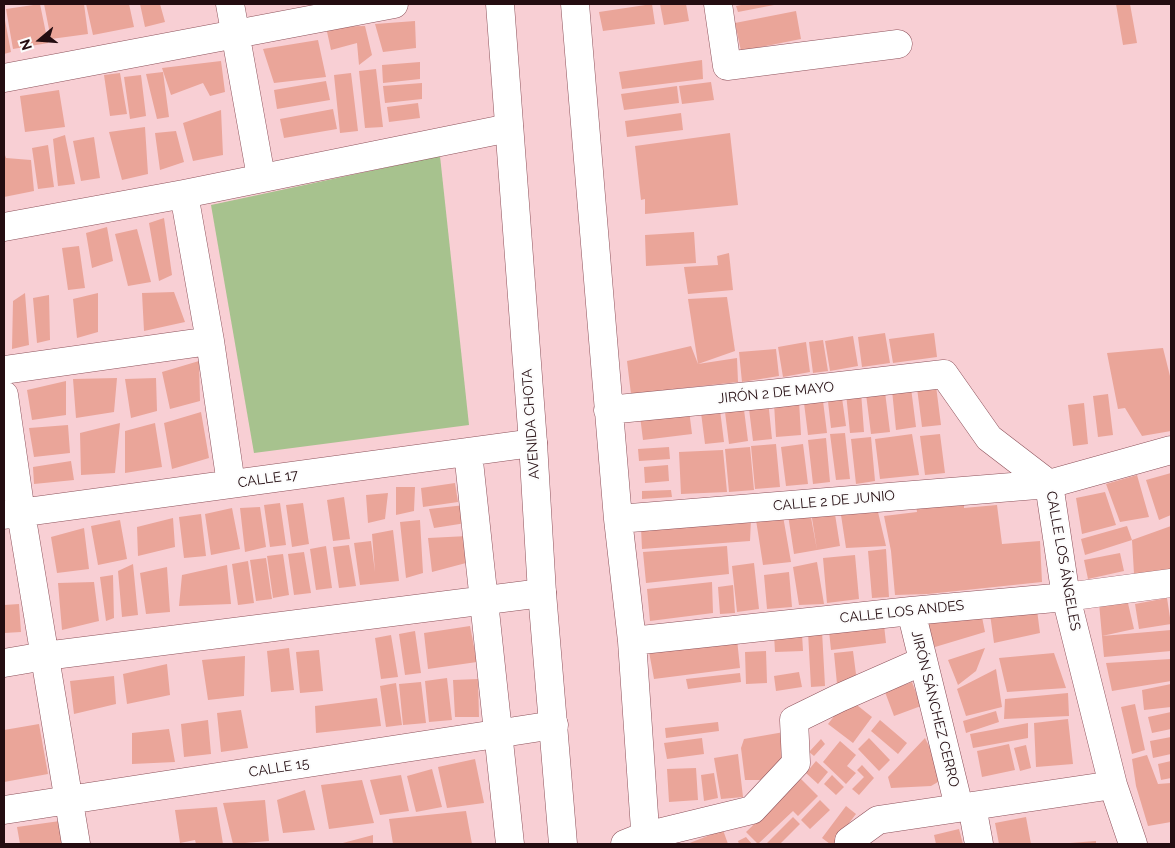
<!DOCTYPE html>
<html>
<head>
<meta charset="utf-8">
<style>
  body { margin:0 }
  #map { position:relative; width:1175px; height:848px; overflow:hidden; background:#f8cfd4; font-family:Raleway,sans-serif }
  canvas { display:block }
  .frame { position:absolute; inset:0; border:5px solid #240d11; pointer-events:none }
  .north { position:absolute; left:15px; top:15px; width:50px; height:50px; -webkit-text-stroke:4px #fcfcfc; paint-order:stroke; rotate:252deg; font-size:14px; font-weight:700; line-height:20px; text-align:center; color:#240d11 }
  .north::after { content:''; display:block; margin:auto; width:18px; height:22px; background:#240d11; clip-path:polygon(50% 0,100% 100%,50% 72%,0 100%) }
</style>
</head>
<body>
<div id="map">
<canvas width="1175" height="848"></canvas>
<div class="frame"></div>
<div class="north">N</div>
</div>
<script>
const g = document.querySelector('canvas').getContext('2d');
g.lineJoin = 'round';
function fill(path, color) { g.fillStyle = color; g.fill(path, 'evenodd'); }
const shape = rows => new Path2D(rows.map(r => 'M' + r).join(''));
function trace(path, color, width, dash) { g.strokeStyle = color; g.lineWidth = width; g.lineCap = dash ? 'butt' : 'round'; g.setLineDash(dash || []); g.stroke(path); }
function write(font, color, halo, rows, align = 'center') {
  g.font = font + ' Raleway,sans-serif'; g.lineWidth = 4; g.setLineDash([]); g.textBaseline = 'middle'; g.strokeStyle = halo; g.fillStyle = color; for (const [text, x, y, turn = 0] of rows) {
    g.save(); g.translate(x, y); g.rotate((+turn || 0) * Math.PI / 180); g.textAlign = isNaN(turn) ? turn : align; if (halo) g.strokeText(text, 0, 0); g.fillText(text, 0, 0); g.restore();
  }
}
fill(shape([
  [440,156,469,425,254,453,211,205]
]), '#a7c28e');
fill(shape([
  [40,4,48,43,13,49,6,9],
  [44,4,84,4,88,34,51,39],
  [86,4,129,4,134,27,93,35],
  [140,4,160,4,165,22,145,27],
  [652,4,655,24,603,31,599,12],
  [660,4,686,4,689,21,664,25],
  [746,4,774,4,774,5,738,12,736,6],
  [1116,4,1130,4,1137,43,1123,45],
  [796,11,801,39,741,51,735,23],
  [4,15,11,52,4,54],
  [415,21,416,48,383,52,375,24],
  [365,26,372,55,359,65,357,43,331,50,326,27],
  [318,40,326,77,274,83,263,49],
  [702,60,703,79,622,89,619,72],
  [221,61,225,92,210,96,203,83,171,95,162,68],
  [420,62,420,79,383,83,382,65],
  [376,69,383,127,365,128,359,71],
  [163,72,169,117,157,119,146,74],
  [120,73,127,114,110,116,104,75],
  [351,73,358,131,340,133,334,75],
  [141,75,146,116,130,119,124,77],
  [326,81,330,100,277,109,274,90],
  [711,82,714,100,682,104,679,86],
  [422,83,422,99,385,103,383,86],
  [677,86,679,103,624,110,621,94],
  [59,90,65,127,25,132,20,96],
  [418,103,420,118,389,122,387,107],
  [333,109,337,129,284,138,280,119],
  [221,110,223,155,193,161,183,123],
  [681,113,683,130,627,137,625,121],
  [145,127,148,174,122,180,109,132],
  [176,131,184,162,160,170,155,133],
  [730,133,738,205,645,214,645,199,641,200,635,146],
  [65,135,75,184,58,186,53,139],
  [94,137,100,178,81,181,73,141],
  [48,145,54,187,38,189,32,148],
  [4,152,6,158,31,160,34,191,4,197],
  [164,218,172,275,159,281,149,223],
  [107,227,113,261,92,268,86,233],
  [137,229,151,282,128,286,115,234],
  [694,232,696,263,646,266,645,235],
  [79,246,85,288,68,290,62,248],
  [729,253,733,290,688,294,684,267,718,265,717,256],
  [174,292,185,322,144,331,142,293],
  [25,293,29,345,12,349,13,301],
  [98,293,98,332,77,338,73,299],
  [49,295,50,340,37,343,33,298],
  [727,297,735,351,698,364,737,358,738,382,631,394,627,361,691,346,698,364,688,299],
  [885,333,890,363,862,367,858,337],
  [934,333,937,357,893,363,889,339],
  [853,336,858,366,830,371,825,341],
  [823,340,828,371,813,373,809,342],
  [806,342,810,372,783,377,778,347],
  [1163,348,1171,380,1171,431,1142,436,1125,408,1118,409,1107,353],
  [776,349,779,376,742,382,739,352],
  [199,361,200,401,170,409,162,372],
  [117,378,114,412,76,418,73,379],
  [156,378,157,411,131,418,125,379],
  [66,381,66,415,32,420,27,390],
  [936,386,941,425,922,427,917,388],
  [911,388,916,427,896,430,892,390],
  [841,391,846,426,831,428,827,393],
  [861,392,864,432,850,433,846,393],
  [885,392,890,432,871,434,866,394],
  [822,393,827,433,808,435,803,395],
  [1108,394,1113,435,1098,437,1093,396],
  [768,400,772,439,753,441,748,401],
  [799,401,801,435,776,437,774,403],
  [719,402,724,442,705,444,700,405],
  [743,402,748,441,729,444,724,404],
  [1084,403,1088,444,1073,446,1068,405],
  [689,410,692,434,643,440,640,416],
  [201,412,209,458,172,469,164,423],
  [120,423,115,473,81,475,80,433],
  [155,423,162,467,125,473,125,431],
  [68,425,70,453,34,457,29,428],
  [845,433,850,479,836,480,830,434],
  [912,434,919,475,880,479,875,439],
  [940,434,945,473,925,475,920,436],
  [871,437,875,481,856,484,851,439],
  [826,438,830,482,813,484,808,440],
  [776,444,780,487,755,489,751,446],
  [803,444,808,484,786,486,781,447],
  [669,447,670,459,639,461,638,449],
  [750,447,754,490,729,492,725,449],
  [723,450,727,492,681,494,679,452],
  [71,461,74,480,34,484,33,467],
  [668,465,669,481,645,483,644,467],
  [1171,473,1171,515,1159,520,1146,480],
  [1137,475,1149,517,1120,522,1106,484],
  [455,483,458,502,423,507,421,488],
  [396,487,415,487,414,511,396,515],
  [671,490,672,497,642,499,642,491],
  [1105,492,1116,525,1082,534,1076,498],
  [388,493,385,519,368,523,366,495],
  [344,497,350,539,333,541,327,500],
  [964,501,964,508,997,505,1002,544,1040,541,1042,582,928,594,895,595,891,551,884,516,917,512,916,505],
  [280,503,286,545,270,547,264,505],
  [303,503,309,544,292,547,286,505],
  [465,505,466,523,434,528,429,509],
  [260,507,266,547,245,552,240,508],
  [232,508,240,549,211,555,205,514],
  [834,508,840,546,817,550,811,512],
  [810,512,817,550,794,554,788,515],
  [878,512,886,546,846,548,841,515],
  [201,514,206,556,184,558,179,517],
  [783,516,791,562,763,565,756,520],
  [173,518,175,547,138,556,137,527],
  [751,519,750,541,642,549,641,528],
  [120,520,127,559,98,565,91,526],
  [420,520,423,573,406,578,400,522],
  [1127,526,1132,540,1085,555,1081,539],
  [1171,526,1171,570,1134,574,1132,540],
  [84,528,89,569,57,573,51,537],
  [393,530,399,581,360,585,354,543,371,541,375,572,372,534],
  [468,536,466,563,432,572,428,538],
  [349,545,356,586,339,588,333,547],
  [326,546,332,588,316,590,310,549],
  [727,546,729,574,646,583,643,552],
  [886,549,889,597,872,598,868,551],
  [304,552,311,593,294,595,288,554],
  [1120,553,1124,571,1088,579,1084,560],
  [283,554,289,595,273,598,267,556],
  [855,555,859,599,827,603,823,558],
  [266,558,272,599,256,601,250,560],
  [248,561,254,603,238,605,232,564],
  [817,562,824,604,799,605,793,567],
  [754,563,759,609,737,612,732,566],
  [133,564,138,615,122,617,118,571],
  [227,565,231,604,179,606,182,575],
  [167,567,170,612,146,614,140,573],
  [789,572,792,607,767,609,764,575],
  [113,575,114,618,106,621,100,577],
  [94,582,99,621,62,630,58,583],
  [712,582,713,613,650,621,647,589],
  [733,585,735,613,720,614,718,587],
  [1167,598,1171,624,1139,629,1135,604],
  [1127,599,1134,629,1102,636,1171,630,1171,651,1104,657,1102,636,1099,603],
  [19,604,21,632,4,633,4,605],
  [1037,610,1040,633,994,643,990,614],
  [981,612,985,632,935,647,927,624],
  [884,625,886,643,831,650,829,631],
  [470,626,477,662,428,669,424,633],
  [415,631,421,673,405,675,399,634],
  [822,631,825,686,811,687,808,632],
  [802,634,803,651,775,652,774,635],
  [391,635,398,677,381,679,375,638],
  [737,639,740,668,654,679,648,646],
  [289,648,294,690,271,692,267,651],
  [985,648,976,671,958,685,948,660],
  [319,650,323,691,300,693,296,652],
  [766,651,767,683,746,684,745,652],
  [853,651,857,682,837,684,834,653],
  [1054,653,1066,688,1007,692,999,658],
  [245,656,244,696,208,700,202,660],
  [1171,659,1171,681,1112,691,1106,663],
  [167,664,170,695,127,704,123,674],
  [996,669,1002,707,966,716,957,689],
  [799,672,802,687,776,691,774,676],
  [740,673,741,682,688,689,686,679],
  [114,676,116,704,74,714,70,681],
  [447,678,452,720,429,722,425,681],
  [478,679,479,717,455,717,453,680],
  [421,682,426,723,403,725,399,684],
  [912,682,921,706,894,716,885,692],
  [396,683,402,725,386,727,380,686],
  [1171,684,1171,707,1144,710,1142,690],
  [1068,693,1069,716,1004,719,1005,699],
  [377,698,381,726,316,733,315,706],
  [848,698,872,717,853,743,828,724],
  [1135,704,1145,750,1132,754,1121,707],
  [241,710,248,748,221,752,217,713],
  [996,711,999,722,966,733,963,721],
  [1171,712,1171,729,1152,733,1148,717],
  [1068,719,1073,764,1036,767,1034,723],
  [208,720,211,754,184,757,181,724],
  [880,720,907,743,898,754,871,731],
  [718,722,719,731,666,738,665,728],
  [1028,723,1028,738,973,748,970,734],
  [39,724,48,774,4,782,4,730],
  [169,729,175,762,132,764,132,733],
  [784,732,787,753,767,780,745,780,741,748,744,739],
  [1171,737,1171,754,1153,758,1150,741],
  [702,738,704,754,667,759,664,743],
  [869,738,890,760,879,771,858,749],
  [925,738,945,778,931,786,891,788,888,777],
  [821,739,825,744,814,756,809,752],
  [840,741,856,755,847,766,856,773,846,784,823,762],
  [1009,744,1015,770,982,777,977,751],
  [1026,745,1031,768,1020,771,1014,748],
  [738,754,743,797,721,799,714,758],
  [1147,755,1158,784,1171,783,1171,822,1148,826,1136,786,1132,759],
  [475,759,484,803,447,808,438,767],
  [816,761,828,772,818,784,806,773],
  [1171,761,1171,778,1161,780,1158,764],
  [862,765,874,778,859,795,852,789,864,777,857,770],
  [696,768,698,800,669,802,667,769],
  [432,769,442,807,416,812,407,776],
  [714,773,718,798,704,801,701,775],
  [401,775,409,811,380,815,370,780],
  [832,775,844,787,836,795,824,784],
  [801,779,818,796,798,816,793,811,758,844,746,832],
  [362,780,374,823,329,829,321,785],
  [305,790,315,830,283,833,277,800],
  [265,800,269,841,233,844,223,803],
  [820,800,830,810,810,829,801,820],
  [846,806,856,814,833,844,830,844,822,838],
  [217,807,223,844,196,844,195,840,180,843,175,810],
  [466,811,472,844,393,844,389,819],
  [793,817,800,824,780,844,766,844],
  [1026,817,1031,844,999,844,995,823],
  [60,821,62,844,20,844,17,827],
  [959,829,963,844,936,844,934,835],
  [723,830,728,844,687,844],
  [373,835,373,844,339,844],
  [746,837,752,844,739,844,738,841],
  [1096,841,1096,844,1071,844,1070,843]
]), '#eaa599');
const minor = shape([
  [230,4,261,177],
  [575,4,618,519,632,641,646,844],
  [718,4,727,66,898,44],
  [4,78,394,4],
  [184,194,210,341,231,484],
  [4,227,184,194,509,128],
  [4,370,210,341],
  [4,395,21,513,76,844],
  [608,410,770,394,944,374,989,438,1049,484,1066,597,1113,785,1133,844],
  [468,452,510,844],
  [4,515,533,443],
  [618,519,1049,484,1171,450],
  [911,611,959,807],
  [632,641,911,611,1066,597,1171,583],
  [4,663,45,656,542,593],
  [972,806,979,844],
  [4,810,554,725],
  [625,844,645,836,752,810,796,763,794,720,839,698,923,661],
  [849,844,849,841,878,820,1113,785]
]);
const highway = shape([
  [500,4,533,443,542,593,563,844]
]);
trace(minor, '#8d525b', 29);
trace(highway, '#8d525b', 29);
trace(minor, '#fff', 28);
trace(highway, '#fff', 28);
write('14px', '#240d11', '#fcfcfc', [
  ["JIRÓN 2 DE MAYO",776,393,-6],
  ["AVENIDA CHOTA",531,424,-94],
  ["CALLE 17",268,479,-8],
  ["CALLE 2 DE JUNIO",834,501,-5],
  ["CALLE LOS ÁNGELES",1063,561,80],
  ["CALLE LOS ANDES",902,612,-6],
  ["JIRÓN SÁNCHEZ CERRO",935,709,76],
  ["CALLE 15",279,768,-9]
]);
</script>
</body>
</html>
